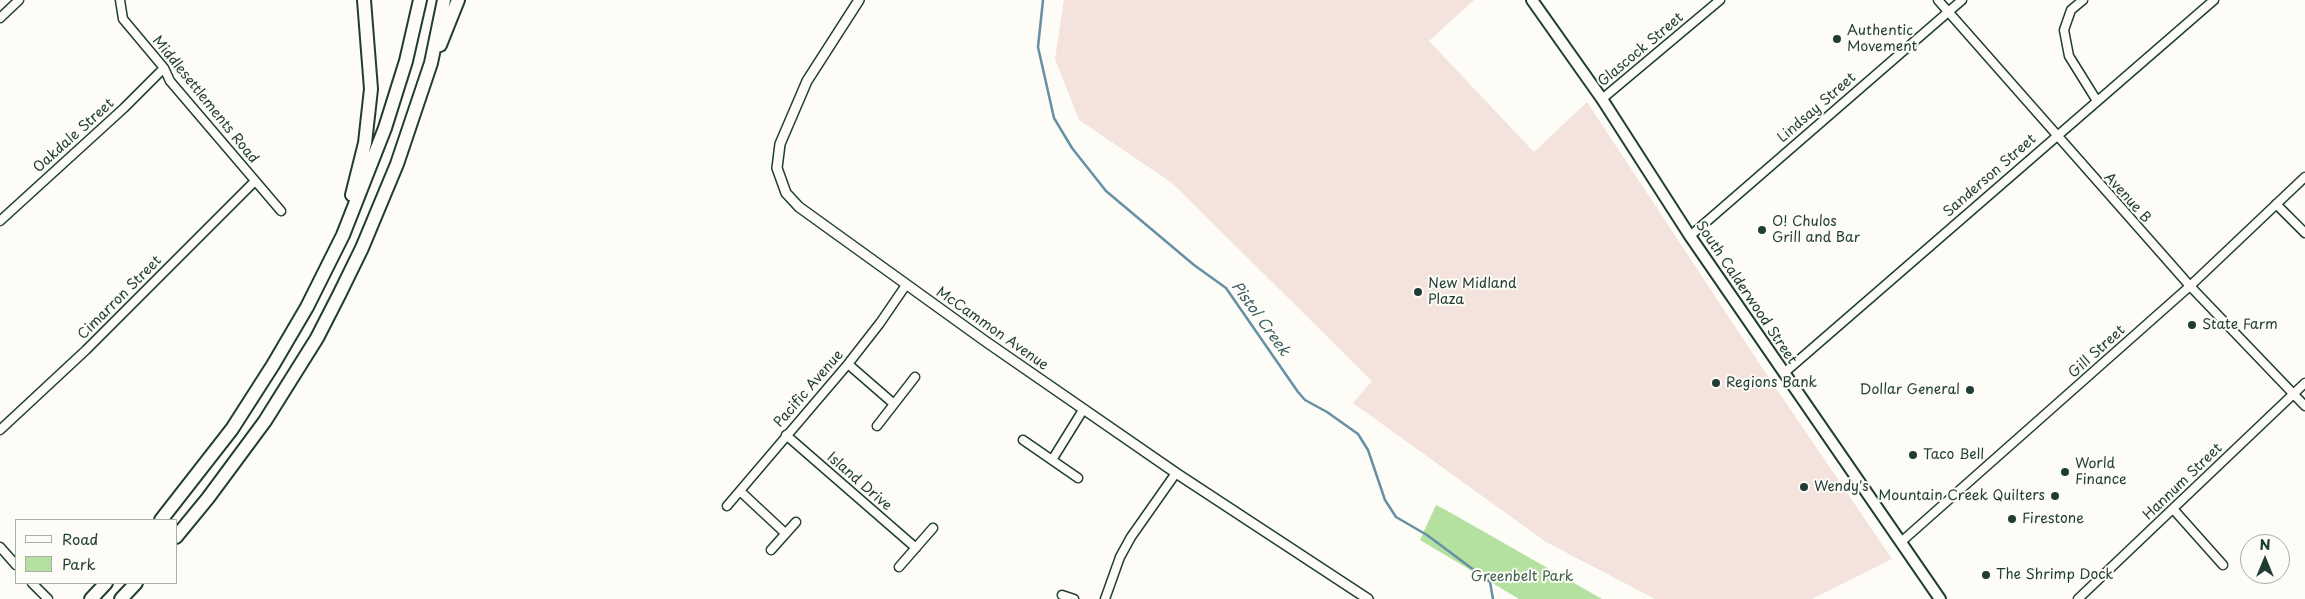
<!DOCTYPE html>
<html>
<head>
<meta charset="utf-8">
<style>
  body { margin:0 }
  #map { position:relative; width:2305px; height:599px; overflow:hidden; background:#fdfcf7; font-family:"Playpen Sans",sans-serif }
  canvas { display:block }
  .legend { position:absolute; left:15px; top:519px; width:162px; height:65px; box-sizing:border-box; background:#fdfcf7; border:1px solid #a4b0a9; margin:0; padding:6px 9px; list-style:none; font-size:15px; color:#1f3d34 }
  .legend li { display:flex; align-items:center; gap:10px; height:25px }
  .legend b { width:25px; border:1px solid #a4b0a9 }
  .north { position:absolute; left:2240px; top:534px; width:50px; height:50px; box-sizing:border-box; background:#fdfcf7; border:1px solid #a4b0a9; border-radius:50%; rotate:0deg; font-size:14px; font-weight:700; line-height:20px; text-align:center; color:#1f3d34 }
  .north::after { content:''; display:block; margin:auto; width:18px; height:22px; background:#1f3d34; clip-path:polygon(50% 0,100% 100%,50% 72%,0 100%) }
</style>
</head>
<body>
<div id="map">
<canvas width="2305" height="599"></canvas>
<ul class="legend">
<li><b style="height:6px;background:#fdfcf7"></b>Road</li>
<li><b style="height:14px;background:#b4e19f"></b>Park</li>
</ul>
<div class="north">N</div>
</div>
<script>
const g = document.querySelector('canvas').getContext('2d');
g.lineJoin = 'round';
function fill(path, color) { g.fillStyle = color; g.fill(path, 'evenodd'); }
const shape = rows => new Path2D(rows.map(r => 'M' + r).join(''));
function trace(path, color, width, dash) { g.strokeStyle = color; g.lineWidth = width; g.lineCap = dash ? 'butt' : 'round'; g.setLineDash(dash || []); g.stroke(path); }
function write(font, color, halo, rows, align = 'center') {
  g.font = font + ' "Playpen Sans",sans-serif'; g.lineWidth = 4; g.setLineDash([]); g.textBaseline = 'middle'; g.strokeStyle = halo; g.fillStyle = color; for (const [text, x, y, turn = 0] of rows) {
    g.save(); g.translate(x, y); g.rotate((+turn || 0) * Math.PI / 180); g.textAlign = isNaN(turn) ? turn : align; if (halo) g.strokeText(text, 0, 0); g.fillText(text, 0, 0); g.restore();
  }
}
fill(shape([
  [1064,0,1474,0,1429,41,1534,152,1587,102,1763,369,1892,559,1812,599,1655,599,1546,542,1353,403,1372,381,1172,183,1079,120,1055,59]
]), '#f4e2dd');
fill(shape([
  [1436,505,1444,509,1602,599,1519,599,1420,540]
]), '#b4e19f');
trace(shape([
  [1043,0,1038,47,1054,118,1072,148,1106,191,1194,265,1226,288,1298,392,1305,400,1327,412,1358,434,1368,450,1385,500,1396,517,1427,535,1490,582,1493,599]
]), '#6590a5', 2.5);
const minor = shape([
  [120,0,123,19,164,68,170,81,281,211],
  [1938,0,2190,286,2305,406],
  [2083,0,2071,10,2064,30,2069,56,2097,101],
  [0,18,19,0],
  [1602,99,1720,0],
  [2276,204,2305,233],
  [0,221,124,108,164,68],
  [1690,236,1962,0],
  [848,364,894,404],
  [1784,373,2214,0],
  [877,426,915,377],
  [0,430,86,350,255,181],
  [786,435,916,548],
  [1023,440,1078,478],
  [1052,460,1083,410],
  [740,491,785,533],
  [727,506,848,364,880,323,906,285],
  [2174,510,2223,565],
  [1901,542,2190,286,2305,177],
  [0,547,16,565],
  [771,550,796,522],
  [899,567,933,528],
  [32,583,48,599],
  [1062,595,1074,599],
  [1105,599,1120,557,1131,537,1176,473],
  [2078,599,2305,383]
]);
const tertiary = shape([
  [859,0,807,81,780,144,777,168,786,193,799,207,985,341,1176,473,1368,599]
]);
const secondary = shape([
  [1532,0,1602,99,1690,236,1940,599]
]);
const trunk = shape([
  [440,45,458,0],
  [352,195,365,143,371,89,364,0],
  [161,520,232,429,273,365,307,307,343,235,385,128,406,61,420,0],
  [176,537,208,498,265,421,317,338,339,295,362,248,397,164,431,63,444,0],
  [91,599,106,583],
  [121,599,136,583]
]);
trace(minor, '#1f3d34', 11);
trace(tertiary, '#1f3d34', 12);
trace(secondary, '#1f3d34', 14);
trace(trunk, '#1f3d34', 16);
trace(minor, '#fdfcf7', 8);
trace(tertiary, '#fdfcf7', 9);
trace(secondary, '#fdfcf7', 10);
trace(trunk, '#fdfcf7', 12);
for (const [x, y, r, color] of [
  [1837,39,5,"#1f3d34"],
  [1762,230,5,"#1f3d34"],
  [1418,292,5,"#1f3d34"],
  [2192,325,5,"#1f3d34"],
  [1716,383,5,"#1f3d34"],
  [1970,390,5,"#1f3d34"],
  [1913,455,5,"#1f3d34"],
  [2065,472,5,"#1f3d34"],
  [1804,487,5,"#1f3d34"],
  [2055,496,5,"#1f3d34"],
  [2012,519,5,"#1f3d34"],
  [1986,575,5,"#1f3d34"]
]) { const dot = new Path2D(); dot.arc(x, y, r, 0, 2 * Math.PI); g.fillStyle = color; g.fill(dot); trace(dot, '#fdfcf7', 2); }
write('14px', '#1f3d34', '#fdfcf7', [
  ["Authentic",1847,31],
  ["Movement",1847,47],
  ["O! Chulos",1772,222],
  ["Grill and Bar",1772,238],
  ["New Midland",1428,284],
  ["Plaza",1428,300],
  ["State Farm",2202,325],
  ["Regions Bank",1726,383],
  ["Dollar General",1960,390,"right"],
  ["Taco Bell",1923,455],
  ["World",2075,464],
  ["Finance",2075,480],
  ["Wendy's",1814,487],
  ["Mountain Creek Quilters",2045,496,"right"],
  ["Firestone",2022,519],
  ["The Shrimp Dock",1996,575]
], 'left');
write('14px', '#1f3d34', '#fdfcf7', [
  ["Glascock Street",1641,50,-40],
  ["Middlesettlements Road",205,100,51],
  ["Lindsay Street",1817,108,-41],
  ["Oakdale Street",74,136,-42],
  ["Sanderson Street",1990,176,-41],
  ["Avenue B",2127,198,48],
  ["South Calderwood Street",1746,293,56],
  ["Cimarron Street",120,298,-45],
  ["McCammon Avenue",992,329,35],
  ["Gill Street",2097,352,-42],
  ["Pacific Avenue",809,389,-49],
  ["Island Drive",859,482,41],
  ["Hannum Street",2183,482,-44]
]);
write('14px', '#3d5e49', '#fdfcf7', [
  ["Greenbelt Park",1522,577]
]);
write('italic 15px', '#3c6063', '#fdfcf7', [
  ["Pistol Creek",1260,319,54]
]);
</script>
</body>
</html>
